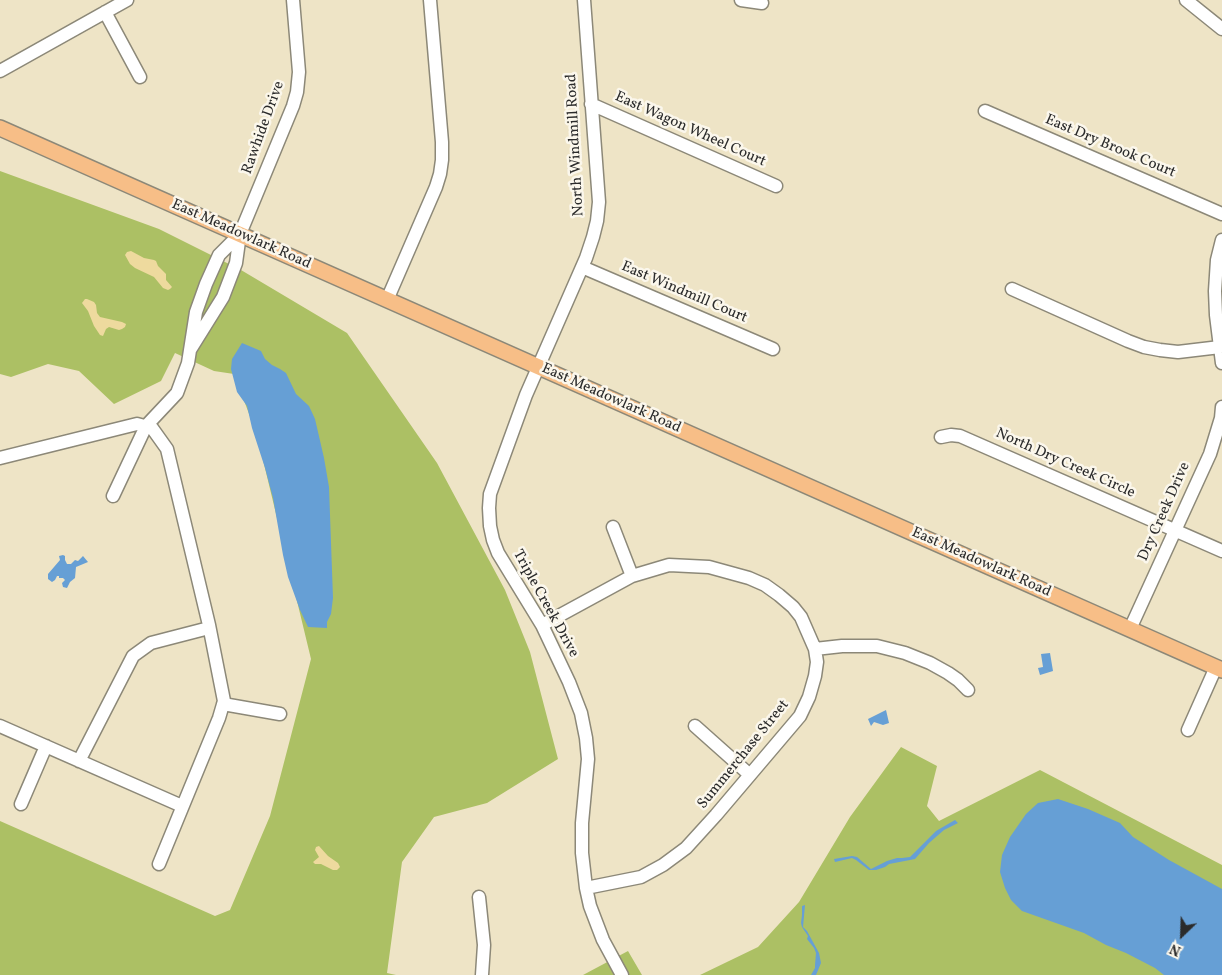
<!DOCTYPE html>
<html>
<head>
<meta charset="utf-8">
<style>
  body { margin:0 }
  #map { position:relative; width:1222px; height:975px; overflow:hidden; background:#eee4c6; font-family:Vollkorn,serif }
  canvas { display:block }
  .north { position:absolute; left:1157px; top:910px; width:50px; height:50px; -webkit-text-stroke:4px #fbf7ec; paint-order:stroke; rotate:204deg; font-size:14px; font-weight:700; line-height:20px; text-align:center; color:#2b2b2b }
  .north::after { content:''; display:block; margin:auto; width:18px; height:22px; background:#2b2b2b; clip-path:polygon(50% 0,100% 100%,50% 72%,0 100%) }
</style>
</head>
<body>
<div id="map">
<canvas width="1222" height="975"></canvas>
<div class="north">N</div>
</div>
<script>
const g = document.querySelector('canvas').getContext('2d');
g.lineJoin = 'round';
function fill(path, color) { g.fillStyle = color; g.fill(path, 'evenodd'); }
const shape = rows => new Path2D(rows.map(r => 'M' + r).join(''));
function trace(path, color, width, dash) { g.strokeStyle = color; g.lineWidth = width; g.lineCap = dash ? 'butt' : 'round'; g.setLineDash(dash || []); g.stroke(path); }
function write(font, color, halo, rows, align = 'center') {
  g.font = font + ' Vollkorn,serif'; g.lineWidth = 5; g.setLineDash([]); g.textBaseline = 'middle'; g.strokeStyle = halo; g.fillStyle = color; for (const [text, x, y, turn = 0] of rows) {
    g.save(); g.translate(x, y); g.rotate((+turn || 0) * Math.PI / 180); g.textAlign = isNaN(turn) ? turn : align; if (halo) g.strokeText(text, 0, 0); g.fillText(text, 0, 0); g.restore();
  }
}
fill(shape([
  [0,171,159,229,241,270,347,333,437,463,505,590,530,652,558,759,487,803,434,817,402,862,387,973,396,975,0,975,0,821,215,916,230,910,270,816,311,659,257,435,234,374,214,371,175,353,161,381,114,404,79,371,48,364,11,377,0,374],
  [901,747,937,766,927,806,939,821,1040,770,1222,865,1222,975,700,975,758,947,799,902,850,817],
  [628,951,642,975,583,975]
]), '#acc064');
fill(shape([
  [131,251,144,258,154,260,156,261,158,266,166,274,166,280,172,287,170,289,168,290,163,288,154,277,135,268,130,264,125,255,127,252],
  [85,299,87,299,94,302,96,305,97,313,100,317,122,322,126,324,125,327,122,329,119,330,109,327,106,329,103,336,100,335,94,326,88,311,82,303],
  [319,846,328,856,338,863,340,867,337,870,333,870,321,864,315,864,313,862,319,857,315,850,316,847]
]), '#eeda9e');
fill(shape([
  [242,343,261,351,265,359,272,365,280,369,286,373,296,394,309,406,315,419,324,458,329,487,333,598,331,614,327,622,327,628,308,627,300,610,288,577,283,555,273,498,265,468,252,428,247,406,237,392,231,369,232,359],
  [63,555,65,556,65,560,67,564,71,564,75,560,78,561,83,556,88,562,76,567,75,578,70,582,67,588,63,587,62,583,65,580,63,578,59,578,59,576,57,576,55,580,52,582,48,579,48,574,60,560,59,556],
  [1050,653,1053,671,1040,675,1038,668,1043,667,1041,654],
  [886,710,889,723,883,725,874,722,871,726,868,719],
  [1058,799,1088,809,1120,823,1133,837,1169,860,1222,889,1222,975,1164,975,1155,968,1126,953,1106,945,1084,933,1022,911,1011,900,1005,888,1000,872,1002,855,1010,837,1026,814,1038,803],
  [955,820,958,823,944,830,929,843,915,859,910,860,889,864,885,867,876,870,869,870,856,860,852,858,835,862,834,859,852,856,857,857,871,869,887,861,897,858,902,858,910,857,936,831],
  [805,905,803,927,807,931,819,953,821,963,816,975,811,975,815,968,815,965,816,953,814,948,807,939,808,936,802,927,801,923,802,915,802,906]
]), '#669fd5');
const minor = shape([
  [584,0,599,202,597,221,593,237,586,258,526,395,490,494,489,508,490,526,493,540,498,553,542,625,569,682,581,713,586,738,588,759,582,823,582,853,586,888,590,906,603,940,622,975],
  [741,0,762,3],
  [1186,0,1222,29],
  [105,12,140,77],
  [0,71,127,0],
  [591,104,776,186],
  [985,111,1222,214],
  [1222,240,1217,260,1215,291,1216,315,1222,363],
  [582,267,773,349],
  [1012,289,1128,341,1144,347,1160,350,1178,352,1220,347],
  [387,300,436,187,440,174,442,160,442,142,430,0],
  [190,350,223,297,236,263,240,234,293,106,297,92,299,72,293,0],
  [941,437,951,435,960,436,1222,551],
  [0,458,137,424,152,428,167,449,209,625,224,701,219,718,159,864],
  [113,496,146,426,177,393,188,363,196,312,206,284,219,255,240,234],
  [613,527,632,576],
  [542,625,632,576,669,565,709,567,749,578,765,585,779,595,793,607,801,617,815,649,817,662,815,676,809,697,800,716,716,815,686,848,663,865,641,877,586,888],
  [1130,629,1210,454,1221,418,1222,407],
  [815,649,842,646,877,646,905,653,930,663,948,673,958,680,968,690],
  [223,704,280,714],
  [0,726,182,806],
  [695,726,750,775],
  [1188,730,1216,667],
  [79,761,133,656,151,643,209,628],
  [21,804,46,746],
  [479,897,484,945,482,975]
]);
const major = shape([
  [0,128,1222,670]
]);
trace(minor, '#8c8878', 15);
trace(major, '#8c8878', 18);
trace(minor, '#fff', 12);
trace(major, '#f7be87', 15);
write('15px', '#2b2b2b', '#fbf7ec', [
  ["Rawhide Drive",264,128,-70],
  ["East Wagon Wheel Court",690,130,24],
  ["North Windmill Road",576,145,-93],
  ["East Dry Brook Court",1110,147,23],
  ["East Meadowlark Road",241,235,24],
  ["East Windmill Court",684,293,23],
  ["East Meadowlark Road",611,399,24],
  ["North Dry Creek Circle",1065,464,24],
  ["Dry Creek Drive",1165,512,-66],
  ["East Meadowlark Road",981,563,24],
  ["Triple Creek Drive",545,604,61],
  ["Summerchase Street",744,755,-51]
]);
</script>
</body>
</html>
